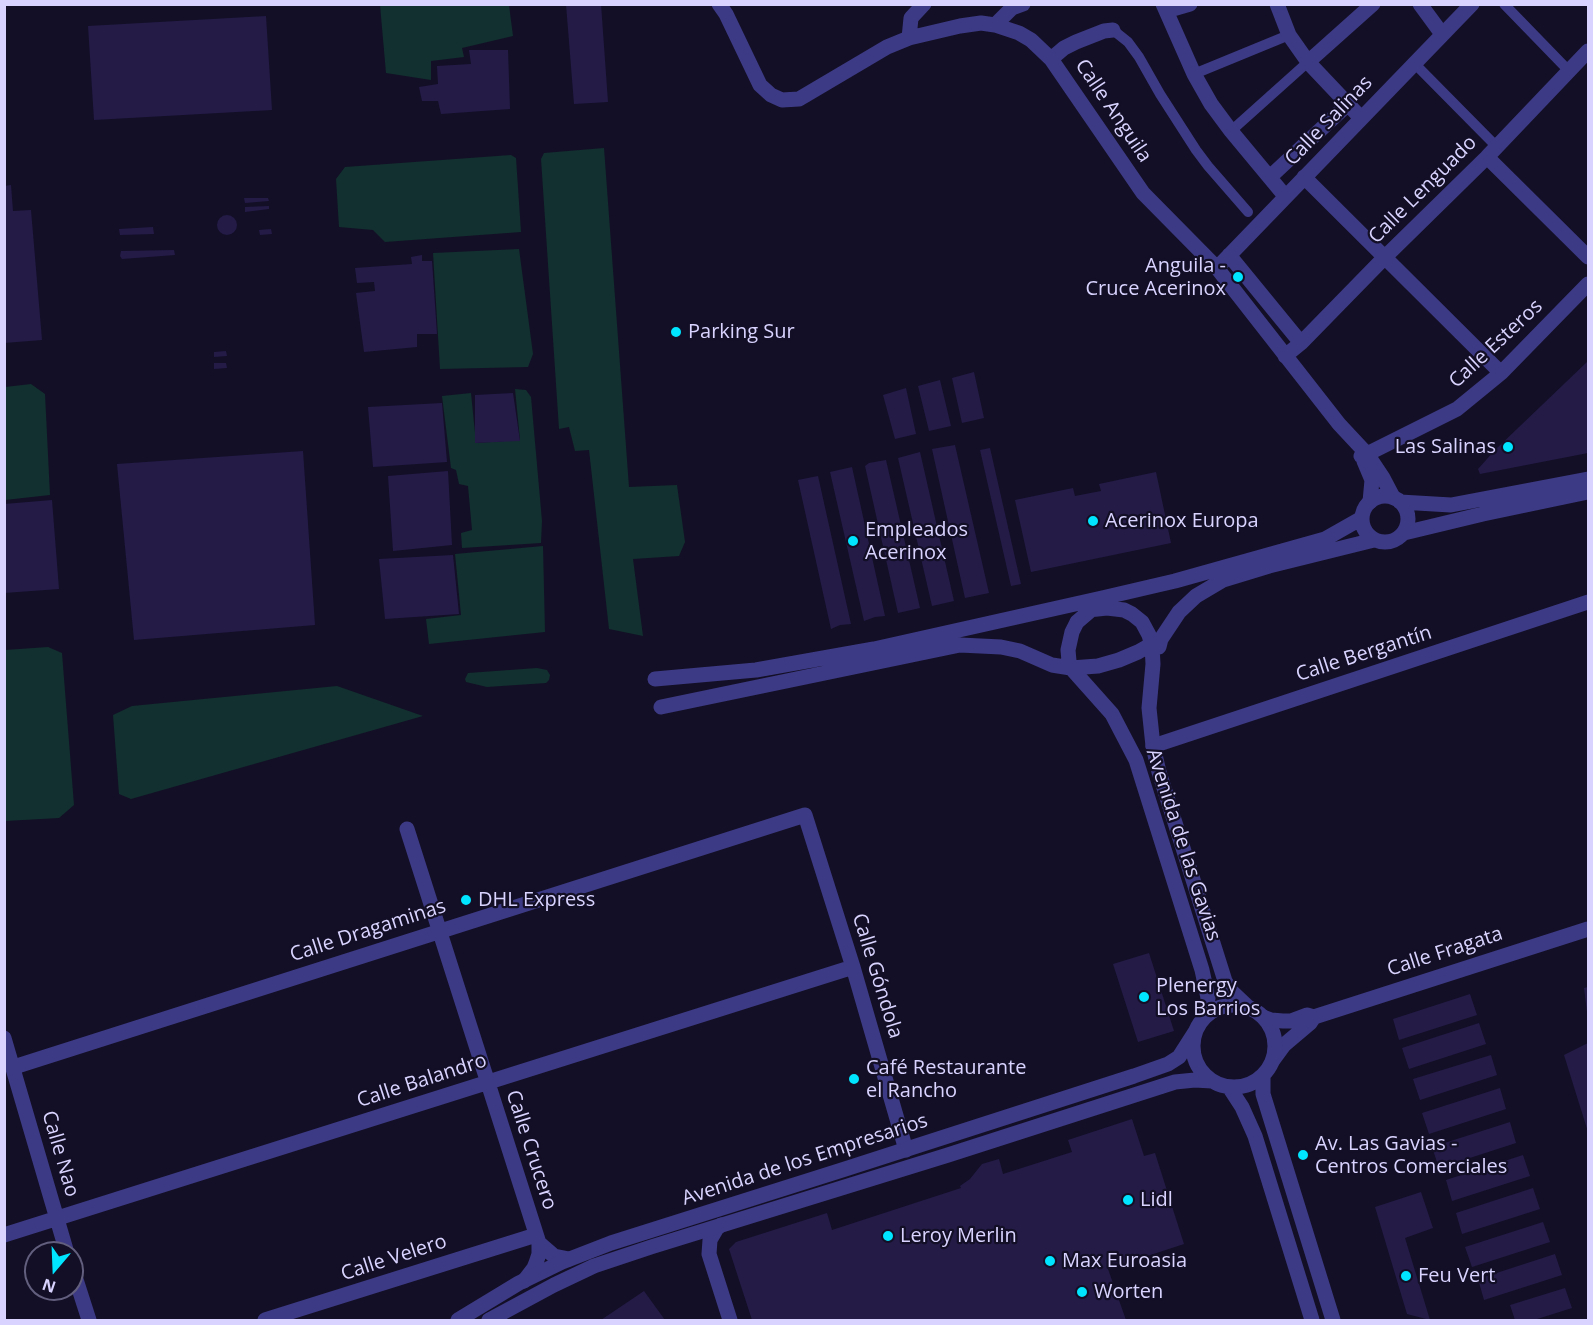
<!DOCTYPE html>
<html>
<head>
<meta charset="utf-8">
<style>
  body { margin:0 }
  #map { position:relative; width:1593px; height:1325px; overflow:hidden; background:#130f26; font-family:"Open Sans",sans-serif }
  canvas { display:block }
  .frame { position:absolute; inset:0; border:6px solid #d9d4ff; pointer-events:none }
  .north { position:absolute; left:24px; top:1241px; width:60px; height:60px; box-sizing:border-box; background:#130f26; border:2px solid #625e7d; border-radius:50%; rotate:199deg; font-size:16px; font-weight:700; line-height:24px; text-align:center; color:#d9d4ff }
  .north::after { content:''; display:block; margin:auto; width:21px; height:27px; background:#00e5ff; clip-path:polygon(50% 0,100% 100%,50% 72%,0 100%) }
</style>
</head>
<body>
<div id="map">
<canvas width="1593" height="1325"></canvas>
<div class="frame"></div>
<div class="north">N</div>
</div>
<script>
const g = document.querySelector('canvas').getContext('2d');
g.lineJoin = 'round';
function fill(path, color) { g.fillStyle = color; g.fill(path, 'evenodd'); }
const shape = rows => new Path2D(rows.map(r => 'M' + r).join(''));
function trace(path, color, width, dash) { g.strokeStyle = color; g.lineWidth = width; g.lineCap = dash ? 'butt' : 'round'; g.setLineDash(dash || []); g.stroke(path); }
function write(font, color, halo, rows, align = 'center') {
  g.font = font + ' "Open Sans",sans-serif'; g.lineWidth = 4.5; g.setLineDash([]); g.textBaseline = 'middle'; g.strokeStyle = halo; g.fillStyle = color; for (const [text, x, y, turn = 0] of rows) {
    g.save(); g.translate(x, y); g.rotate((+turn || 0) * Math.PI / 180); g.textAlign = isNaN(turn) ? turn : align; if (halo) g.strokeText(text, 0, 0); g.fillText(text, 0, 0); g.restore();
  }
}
fill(shape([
  [380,5,509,5,513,36,462,48,464,57,431,61,431,80,386,73],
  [604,148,629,487,677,485,685,542,679,556,633,559,643,636,609,629,589,450,575,451,569,427,559,429,541,159,544,153],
  [511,155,516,158,521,232,385,242,373,230,339,227,336,179,345,167],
  [519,249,533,354,528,367,440,369,433,253],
  [31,384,45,394,50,495,5,500,5,387],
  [515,389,526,390,531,397,542,521,541,543,462,548,461,533,472,530,468,486,459,484,456,470,451,468,442,396,471,393,476,443,520,440],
  [543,546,545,632,429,644,426,619,461,615,455,554],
  [48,647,62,653,74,805,59,818,5,821,5,650],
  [537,668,547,670,550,675,549,680,546,683,487,687,466,682,465,679,468,673],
  [337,686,423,716,131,799,119,794,113,715,132,706]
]), '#12302f');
fill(shape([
  [566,4,601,4,608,102,574,104],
  [266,16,272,110,94,120,88,26],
  [469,50,508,50,510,109,441,114,438,101,422,101,419,87,438,84,437,66,471,64],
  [11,185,13,211,31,210,42,340,4,343,4,186],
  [244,198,268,198,269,201,245,203],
  [269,206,269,209,245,212,245,207],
  '217 225a10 10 0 1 1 20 0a10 10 0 1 1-20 0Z',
  [153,227,154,234,120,235,119,229],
  [271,229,272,234,260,235,259,230],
  [174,250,175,255,122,259,120,256,121,251],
  [422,255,422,261,432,261,437,334,417,334,417,347,364,352,356,293,375,291,374,282,357,283,355,268,412,264,411,257],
  [226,351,227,356,214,357,214,352],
  [1588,361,1588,453,1480,474,1478,469,1495,450],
  [214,363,226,363,227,368,214,369],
  [974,372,984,418,962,423,952,378],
  [940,380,951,426,929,431,918,386],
  [906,388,916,434,895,439,883,395],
  [513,393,520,441,475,443,475,395],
  [442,403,447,462,373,467,368,407],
  [955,445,989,593,965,598,932,449],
  [990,448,1021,584,1011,586,980,450],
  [303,451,315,625,134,640,117,464],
  [920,452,954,601,932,606,898,458],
  [886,460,920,608,898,613,865,466,869,463],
  [852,467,885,616,875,617,864,621,830,472],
  [448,471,452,545,393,551,388,476],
  [1156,472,1171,543,1031,572,1015,500,1073,488,1075,496,1101,491,1099,484],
  [818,476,851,624,840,625,831,629,798,480],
  [52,500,59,589,4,593,4,504],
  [453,555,459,614,385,619,379,559],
  [1149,953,1174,1031,1138,1042,1113,964],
  [1588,987,1588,1012,1587,1012,1584,988],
  [1470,994,1477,1015,1399,1040,1393,1019],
  [1479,1023,1486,1044,1409,1069,1402,1048],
  [1588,1043,1588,1132,1564,1055],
  [1491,1055,1497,1075,1420,1100,1413,1079],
  [1500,1088,1506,1109,1429,1134,1422,1113],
  [1132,1119,1144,1156,1155,1153,1184,1244,1108,1269,1126,1320,752,1320,729,1249,736,1242,827,1213,832,1230,961,1188,960,1186,970,1179,982,1164,999,1159,1003,1174,1072,1152,1068,1140],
  [1510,1122,1516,1143,1439,1168,1432,1147],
  [1523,1155,1530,1176,1452,1201,1446,1180],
  [1533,1188,1540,1209,1462,1234,1456,1213],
  [1421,1192,1433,1228,1405,1238,1430,1320,1407,1314,1375,1207],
  [1543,1222,1550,1242,1472,1267,1465,1247],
  [1555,1254,1562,1275,1484,1300,1478,1279],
  [1565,1288,1572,1308,1534,1320,1515,1320,1510,1305],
  [644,1291,665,1320,601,1320]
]), '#241b47');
trace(shape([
  [1504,4,1569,71],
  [1113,30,1128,42,1139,57,1160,94,1196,150,1208,166,1248,212],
  [1414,63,1497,147],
  [1194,74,1289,35],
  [1231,131,1308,62]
]), '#3d3a85', 10);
trace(shape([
  [719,4,726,14,760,85,771,95,782,100,799,99,887,47,909,38,960,26,981,23,995,25,1019,33,1031,40,1051,59,1143,193,1217,268,1339,424,1367,454,1383,478,1393,497],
  [1163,4,1194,74,1211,104,1231,131,1285,196],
  [1277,4,1289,35,1308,62,1361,118],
  [1420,4,1442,34],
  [1166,11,1190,4],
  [995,25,1012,8,1023,4],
  [909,38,911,18,924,4],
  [1051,59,1064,48,1076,42,1104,31,1113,30],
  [1308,62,1373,4],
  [1487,157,1588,257],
  [1270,177,1348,104],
  [1304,177,1501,373],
  [1229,255,1301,343],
  [1217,268,1472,4],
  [1285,356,1301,343,1385,257,1487,157,1588,51],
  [1361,456,1367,454,1457,409,1501,373,1588,284],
  [1364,461,1372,480,1370,502],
  [1153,746,1588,602],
  [407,829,539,1243,539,1254,536,1263,534,1268,524,1281],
  [1263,1017,1271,1020,1283,1021,1291,1021,1307,1015,1314,1017,1588,929],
  [4,1038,67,1253],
  [1273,1060,1284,1045,1310,1023,1314,1017],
  [14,1067,805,815,853,967,906,1150],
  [721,1225,717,1228,710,1240,709,1254,730,1320],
  [4,1235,853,967],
  [539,1243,554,1256,569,1259],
  [72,1267,89,1320],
  [265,1320,536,1235]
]), '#3d3a85', 15);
trace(shape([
  '1362 519a23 23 0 1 1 46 0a23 23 0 1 1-46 0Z',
  [1400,502,1451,505,1588,479],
  [1404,533,1483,514,1588,492],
  [1096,607,1091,610,1077,622,1072,632,1068,650,1069,661,1071,668,1112,714,1136,760,1202,970,1208,998,1205,1017],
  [1088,610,1107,608,1124,610,1132,614,1142,622,1149,635,1152,645,1153,664,1149,708,1153,746,1159,772,1225,981,1231,991,1248,1007],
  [1159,647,1161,639,1179,612,1196,596,1223,580,1269,566,1374,540],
  [655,679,756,670,874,649,1102,598,1175,581,1325,539,1362,518],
  [661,707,960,645,1001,647,1020,651,1052,665,1071,668,1098,666,1119,660,1138,652,1161,639],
  '1193 1046a41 41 0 1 1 82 0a41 41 0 1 1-82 0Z',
  [1263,1075,1263,1094,1333,1320],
  [1229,1087,1242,1107,1255,1136,1312,1320],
  [458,1320,519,1283,562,1262,611,1243,842,1170,1134,1076,1168,1064,1179,1057,1195,1032],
  [489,1320,554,1285,594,1266,651,1247,948,1155,1175,1082,1195,1080,1212,1081]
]), '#3d3a85', 15);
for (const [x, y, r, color] of [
  [1238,277,6,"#00e5ff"],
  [676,332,6,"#00e5ff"],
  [1508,447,6,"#00e5ff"],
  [1093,521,6,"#00e5ff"],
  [853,541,6,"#00e5ff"],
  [466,900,6,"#00e5ff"],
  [1144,997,6,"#00e5ff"],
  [854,1079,6,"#00e5ff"],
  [1303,1155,6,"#00e5ff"],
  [1128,1200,6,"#00e5ff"],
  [888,1236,6,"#00e5ff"],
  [1050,1261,6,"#00e5ff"],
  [1406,1276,6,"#00e5ff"],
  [1082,1292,6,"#00e5ff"]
]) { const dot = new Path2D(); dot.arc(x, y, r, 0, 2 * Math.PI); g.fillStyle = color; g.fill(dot); trace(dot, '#130f26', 2); }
write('20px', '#d9d4ff', '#130f26', [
  ["Calle Anguila",1113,111,56],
  ["Calle Salinas",1329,121,-46],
  ["Calle Lenguado",1423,190,-45],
  ["Calle Esteros",1496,344,-43],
  ["Calle Bergantín",1364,654,-18],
  ["Avenida de las Gavias",1183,845,72],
  ["Calle Dragaminas",368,931,-18],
  ["Calle Fragata",1445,952,-18],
  ["Calle Góndola",877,976,73],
  ["Calle Balandro",422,1081,-18],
  ["Calle Crucero",531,1150,72],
  ["Calle Nao",60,1154,74],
  ["Avenida de los Empresarios",805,1160,-18],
  ["Calle Velero",394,1258,-18]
]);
write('20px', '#d9d4ff', '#130f26', [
  ["Anguila -",1226,266,"right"],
  ["Cruce Acerinox",1226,289,"right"],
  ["Parking Sur",688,332],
  ["Las Salinas",1496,447,"right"],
  ["Acerinox Europa",1105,521],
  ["Empleados",865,530],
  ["Acerinox",865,553],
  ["DHL Express",478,900],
  ["Plenergy",1156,986],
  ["Los Barrios",1156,1009],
  ["Café Restaurante",866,1068],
  ["el Rancho",866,1091],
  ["Av. Las Gavias -",1315,1144],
  ["Centros Comerciales",1315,1167],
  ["Lidl",1140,1200],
  ["Leroy Merlin",900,1236],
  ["Max Euroasia",1062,1261],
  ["Feu Vert",1418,1276],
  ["Worten",1094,1292]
], 'left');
</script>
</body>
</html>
